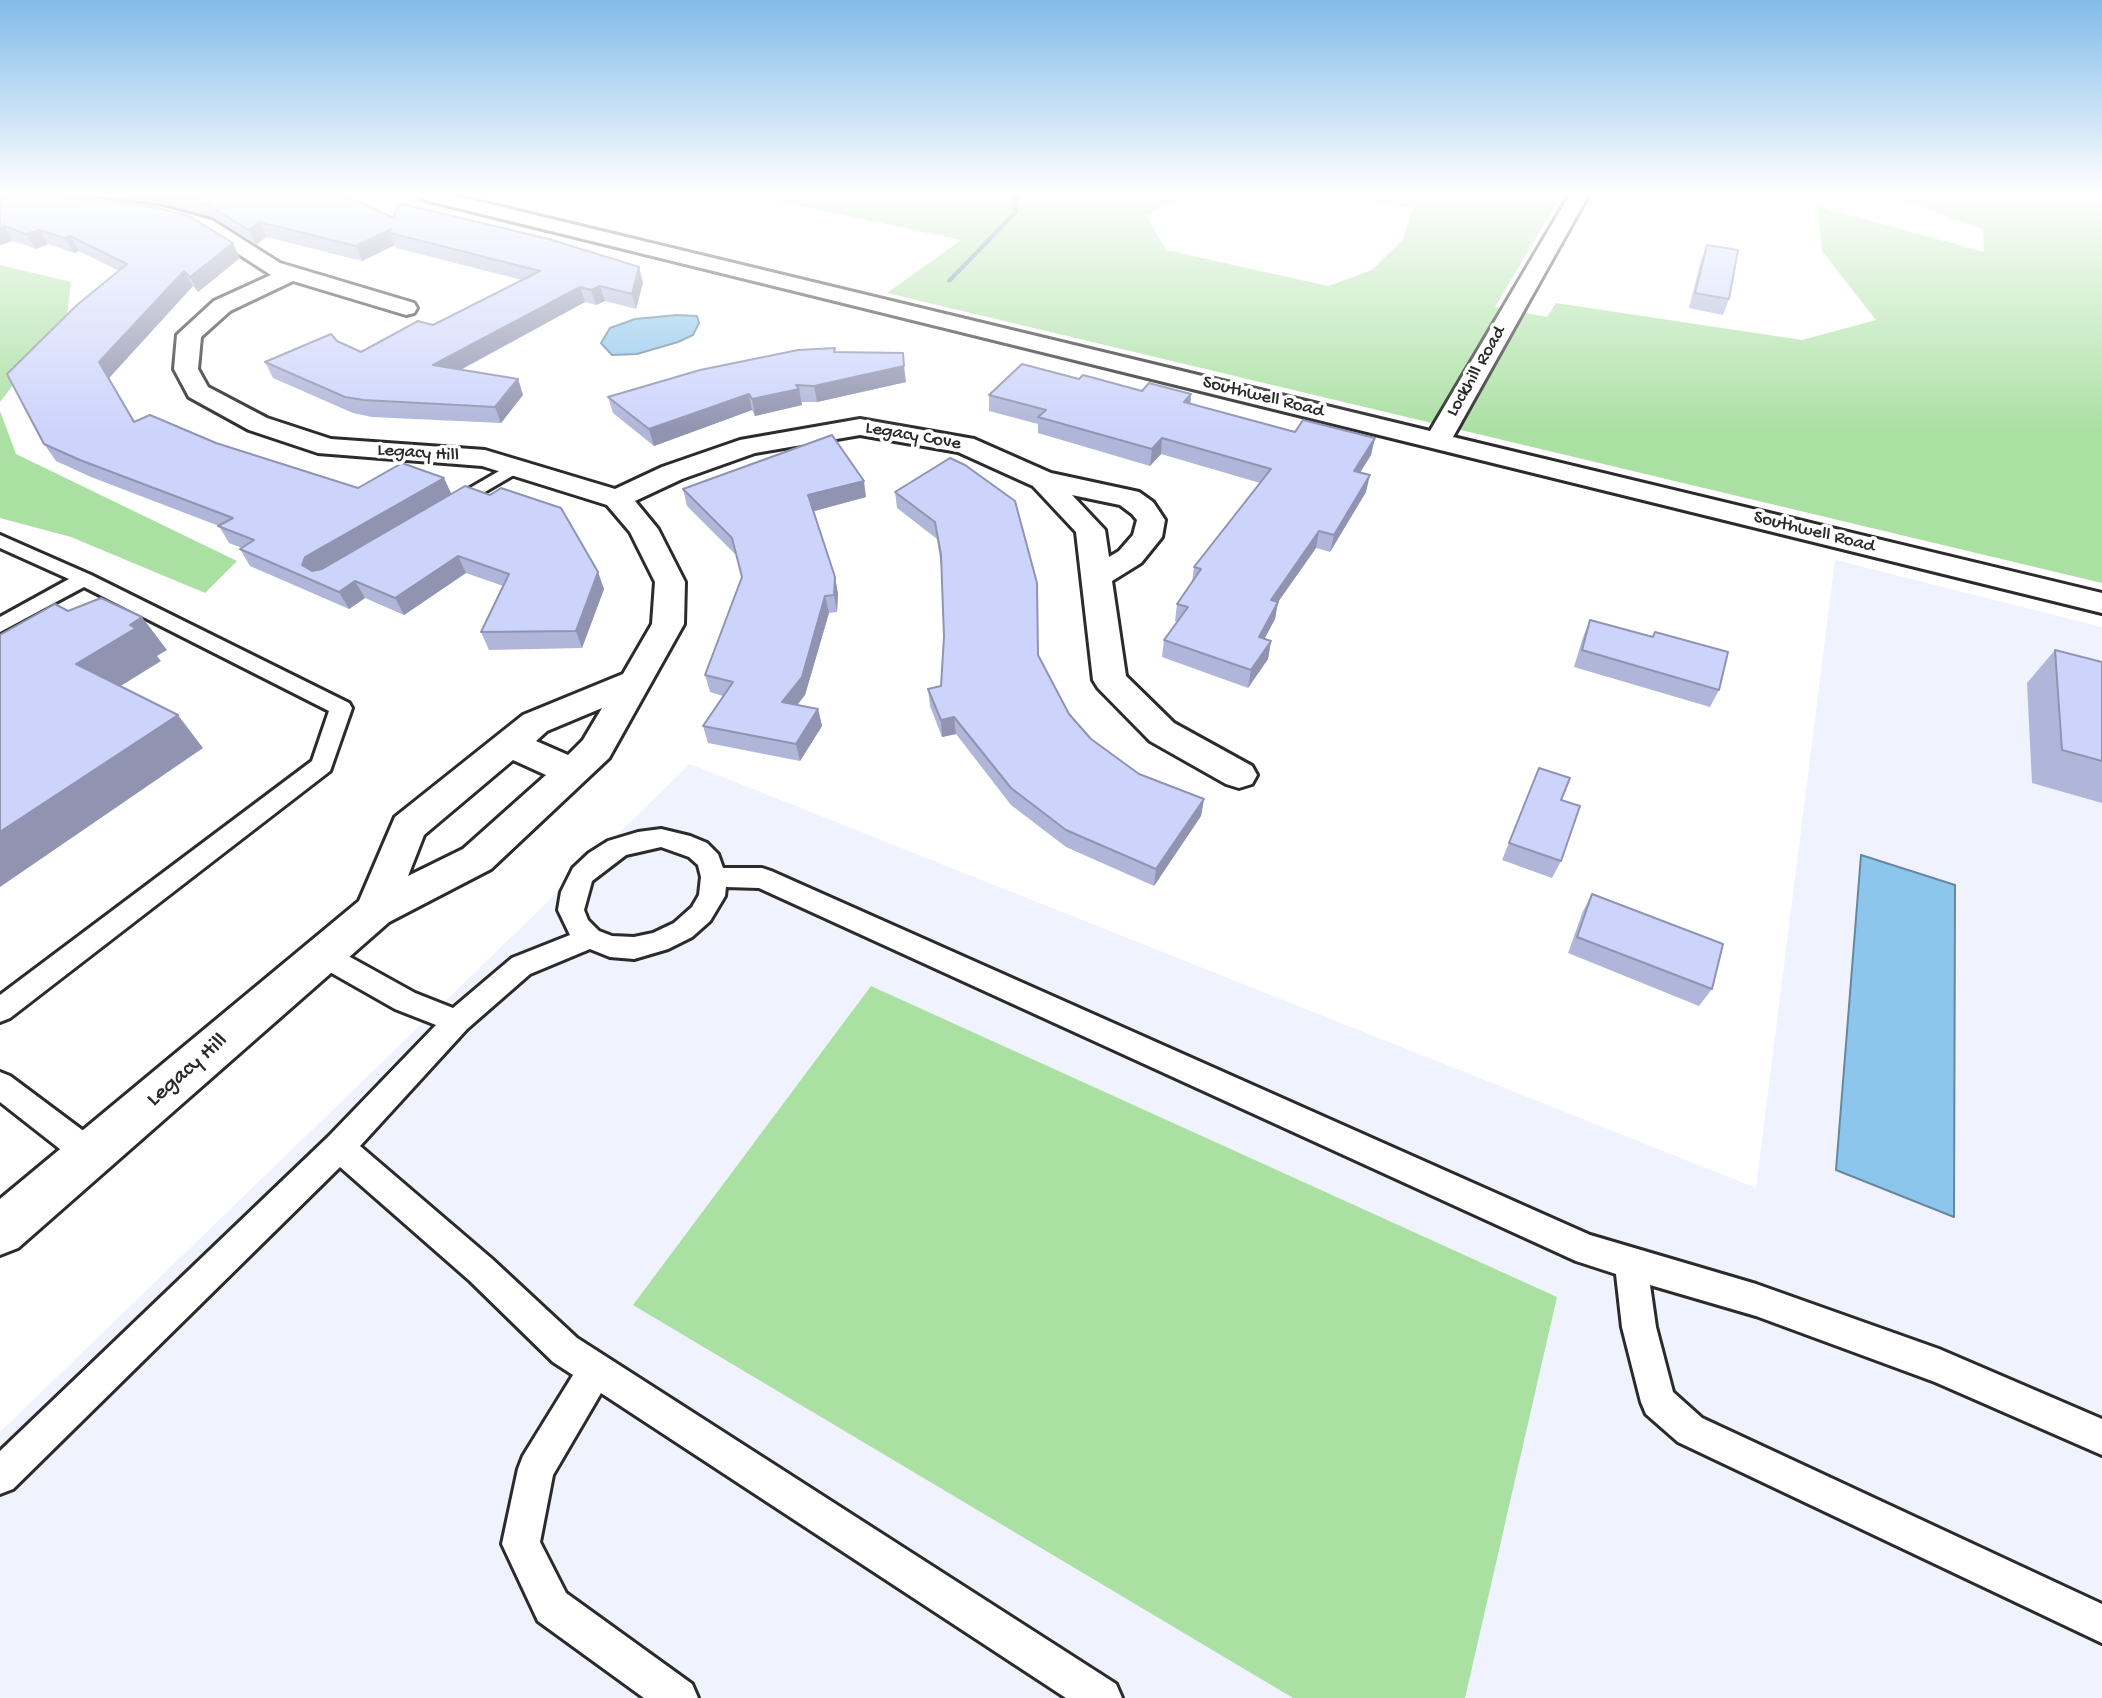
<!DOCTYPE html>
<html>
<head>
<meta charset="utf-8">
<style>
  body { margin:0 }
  canvas { display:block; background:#fff }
</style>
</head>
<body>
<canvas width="2102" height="1698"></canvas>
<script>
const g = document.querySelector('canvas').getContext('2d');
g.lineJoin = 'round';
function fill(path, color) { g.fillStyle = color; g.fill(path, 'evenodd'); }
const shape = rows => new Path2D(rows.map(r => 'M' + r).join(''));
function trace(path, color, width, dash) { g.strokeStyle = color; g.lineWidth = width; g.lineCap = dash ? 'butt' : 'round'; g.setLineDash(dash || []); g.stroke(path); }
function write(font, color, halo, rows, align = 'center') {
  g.font = font + ' "Gochi Hand",sans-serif'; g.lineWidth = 7; g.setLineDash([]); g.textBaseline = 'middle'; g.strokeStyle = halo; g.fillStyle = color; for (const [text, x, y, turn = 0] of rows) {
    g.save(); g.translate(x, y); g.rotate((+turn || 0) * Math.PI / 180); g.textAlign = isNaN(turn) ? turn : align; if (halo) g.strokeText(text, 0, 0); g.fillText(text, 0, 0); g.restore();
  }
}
fill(shape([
  [1835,560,2102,627,2102,1698,0,1698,0,1432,690,764,1756,1188]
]), '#f0f2fe');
fill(shape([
  [789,194,1188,194,1146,215,1166,250,1328,286,1372,270,1403,239,1413,208,1330,194,1562,194,1495,307,1547,317,1556,303,1802,340,1876,320,1822,251,1817,206,1984,252,1983,229,1902,200,1914,194,2075,194,2102,198,2102,583,887,293,961,240,777,201],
  [0,265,71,282,67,315,0,402],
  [0,411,16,454,237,561,205,593,71,537,0,518],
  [871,986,1557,1297,1465,1698,1293,1698,633,1305]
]), '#abe0a3');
const water = shape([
  [677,315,697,316,699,323,693,335,678,342,637,354,612,355,601,343,610,328,635,319,677,315],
  [1861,855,1955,885,1954,1217,1836,1170,1861,855]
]);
fill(water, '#8dc6ec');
trace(water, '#66889f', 2);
fill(shape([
  [1012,194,1018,194,1018,213,951,282,947,282,947,280,1013,212,1012,194]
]), '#66889f');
const lane = shape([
  [513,463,519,464,522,468,519,472,454,510,442,510,439,506,513,463],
  [0,535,91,575,349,703,352,708,330,771,10,1018,0,1022,0,995,312,761,329,711,84,587,0,632,0,617,69,579,0,548,0,535],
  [661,829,690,836,707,843,718,854,723,868,762,868,771,871,1590,1235,1756,1284,1939,1349,2102,1419,2102,1455,1935,1382,1756,1316,1650,1285,1656,1327,1673,1392,1702,1418,2102,1604,2102,1643,1678,1442,1646,1414,1641,1402,1622,1327,1616,1274,1576,1261,759,888,726,887,725,896,710,921,692,937,668,949,634,959,610,957,590,949,530,974,467,1029,360,1146,492,1259,577,1338,1116,1684,1122,1698,1066,1698,601,1393,553,1475,540,1542,566,1593,692,1684,698,1698,644,1698,538,1621,502,1544,518,1469,523,1456,573,1375,553,1362,470,1281,340,1167,13,1489,0,1494,0,1451,328,1137,436,1025,395,1009,314,963,310,955,314,947,323,944,332,947,415,993,453,1008,512,958,570,935,558,910,561,892,573,868,589,853,608,841,638,832,661,829],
  [661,847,689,857,698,865,701,877,699,895,692,907,674,923,653,933,634,937,612,936,599,931,588,920,584,910,592,881,626,855,661,847],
  [0,1072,10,1076,101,1144,105,1154,101,1164,90,1168,79,1164,0,1102,0,1072]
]);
const street = shape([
  [35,194,63,194,163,207,212,220,280,263,414,303,417,308,414,313,406,315,293,281,230,311,201,337,198,369,208,387,267,418,331,439,485,450,615,489,662,467,740,440,860,419,974,439,1051,473,1139,492,1153,502,1165,520,1162,537,1141,563,1112,581,1126,676,1174,723,1252,766,1257,775,1252,784,1239,788,1226,784,1150,741,1098,688,1093,680,1076,532,1033,486,958,452,860,435,755,453,682,479,635,501,658,529,685,582,684,624,609,758,491,869,389,922,18,1248,0,1255,0,1199,359,901,395,817,523,715,623,674,652,624,655,582,630,532,607,505,482,466,318,453,249,430,189,397,174,369,177,335,214,301,271,275,198,228,162,219,68,208,38,198,35,194],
  [1072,495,1120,505,1132,514,1137,520,1133,535,1119,551,1109,557,1105,530,1072,495],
  [602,708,583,740,568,755,536,741,547,731,602,708],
  [513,760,546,775,463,849,408,876,424,835,513,760],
  [415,194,448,194,1430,431,1570,194,1589,194,1453,437,2102,593,2102,613,425,200,415,194]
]);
trace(lane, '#2b2b2b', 6);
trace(street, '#2b2b2b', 6);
fill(lane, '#fff');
fill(street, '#fff');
fill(shape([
  [0,194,240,258,198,292,193,286,109,378,135,422,216,443,358,488,451,494,604,589,582,648,489,650,481,632,503,586,466,573,404,615,365,598,349,609,250,566,240,549,242,548,229,543,219,526,91,477,56,461,44,444,119,271,79,251,74,253,48,244,36,249,13,241,0,245],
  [80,194,342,194,394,218,643,283,636,309,605,301,596,305,585,302,461,370,518,379,523,395,501,423,372,417,353,413,273,378,265,362,337,341,361,352,433,325,522,280,396,248,395,245,362,261,266,237,256,245,213,217,163,204],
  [1707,245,1729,299,1723,315,1689,308,1701,260],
  [835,348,835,352,906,382,817,402,801,402,802,405,755,416,752,410,654,446,613,413,608,397],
  [1079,379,1142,391,1191,394,1190,404,1371,455,1360,473,1366,492,1330,552,1316,548,1278,602,1275,619,1264,639,1271,641,1268,659,1248,688,1162,657,1164,640,1177,622,1175,621,1177,604,1192,582,1194,567,1260,483,1161,454,1150,466,1038,433,1038,424,989,411,989,395],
  [950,458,1038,655,1069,714,1091,739,1139,774,1204,799,1201,816,1154,886,1066,847,1011,805,956,734,942,737,930,706,928,689,941,686,944,637,941,566,937,539,897,508,895,492],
  [683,489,866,497,814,511,835,577,838,594,837,612,829,613,805,695,797,705,818,709,822,726,800,761,708,743,703,726,723,696,710,692,705,675,742,577,736,555,687,506],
  [1590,620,1652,637,1655,632,1719,690,1710,707,1574,667,1583,637],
  [2055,650,2102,662,2102,803,2032,783,2027,683],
  [1539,768,1561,800,1561,861,1552,878,1502,860],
  [1592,894,1712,989,1699,1006,1568,953,1583,911]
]), '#b0b6d9');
fill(shape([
  [259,222,266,237,256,245,249,230],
  [4,226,13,241,1,245,0,243,0,228],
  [391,229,390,233,395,245,362,261,356,246],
  [39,230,48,244,36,249,26,234],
  [70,236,79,251,74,253,65,238],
  [233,243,240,258,198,292,190,277],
  [639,267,643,283,636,309,632,294],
  [184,271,193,286,109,378,145,439,99,362],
  [600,286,605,301,596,305,591,290],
  [580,287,585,302,439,381,433,365],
  [904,366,906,382,817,402,814,386],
  [518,379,523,395,501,423,495,407],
  [799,389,802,405,755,416,752,399],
  [749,394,752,410,654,446,649,429],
  [1191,394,1190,411,1184,402],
  [1162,438,1161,454,1150,466,1152,449],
  [1375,438,1371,455,1350,488,1354,471],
  [1370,475,1366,492,1330,552,1334,535],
  [444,478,452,495,315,574,302,565,305,557],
  [864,481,866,497,811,512,808,495],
  [1319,531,1316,548,1278,602,1275,619,1256,655,1259,637,1271,600],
  [458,556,466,573,404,615,395,598],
  [598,572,604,589,582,648,576,631],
  [835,577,838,594,837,612,834,595],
  [355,581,365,598,349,609,339,592],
  [825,596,829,613,805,695,786,719,782,702],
  [142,617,167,650,157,656,161,661,103,697,76,664,130,625],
  [1271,641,1268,659,1248,688,1251,670],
  [818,709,822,726,800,761,796,744],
  [178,715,203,748,0,887,0,832],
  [954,717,956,734,942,737,941,720],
  [1204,799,1201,816,1154,886,1156,869]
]), '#9094b0');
const building = shape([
  [0,194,51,194,59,196,154,207,189,216,233,243,190,277,184,271,99,362,134,422,150,415,216,443,358,488,402,463,444,478,305,557,302,565,312,571,322,569,465,486,490,495,501,488,561,508,598,572,576,631,481,632,509,574,458,556,395,598,355,581,339,592,240,549,254,540,218,526,233,518,80,460,44,444,7,374,77,305,127,264,70,236,65,238,39,230,26,234,4,226,0,228,0,194],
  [169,194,342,194,394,218,398,203,549,239,639,267,632,294,600,286,591,290,580,287,433,365,518,379,495,407,364,400,345,397,265,362,331,334,337,341,361,352,418,321,433,325,540,271,390,233,391,229,356,246,259,222,249,230,205,203,169,194],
  [1707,245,1738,250,1729,299,1695,293,1707,245],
  [835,348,834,352,903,353,904,366,814,386,796,385,799,389,752,399,749,394,649,429,608,397,700,370,798,350,835,348],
  [1022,364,1079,379,1083,375,1142,391,1149,383,1191,394,1184,402,1295,432,1303,420,1375,438,1354,471,1370,475,1334,535,1319,531,1271,600,1278,602,1259,637,1271,641,1251,670,1164,640,1188,607,1177,604,1201,569,1194,567,1271,469,1162,438,1152,449,1038,417,1046,410,989,395,1022,364],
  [832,435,864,481,808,495,835,577,834,595,825,596,802,677,782,702,818,709,796,744,703,726,733,682,705,675,742,577,732,538,683,489,832,435],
  [950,458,965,465,1015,501,1037,583,1038,655,1069,714,1091,739,1139,774,1204,799,1156,869,1066,830,1011,788,954,717,941,720,928,689,941,686,944,637,941,555,935,522,895,492,950,458],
  [101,598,142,617,130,625,136,628,76,664,178,715,0,832,0,635,55,604,68,611,101,598],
  [1590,620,1653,637,1655,632,1728,652,1719,690,1582,650,1590,620],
  [2055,650,2102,662,2102,761,2062,750,2055,650],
  [1539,768,1570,778,1561,800,1580,806,1561,861,1509,843,1539,768],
  [1592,894,1723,944,1712,989,1577,937,1592,894]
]);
fill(building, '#cdd4fc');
trace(building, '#9094b0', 2);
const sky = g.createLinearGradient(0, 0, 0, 431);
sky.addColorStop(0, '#83bbea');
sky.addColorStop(0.45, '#fff');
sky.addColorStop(1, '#ffffff00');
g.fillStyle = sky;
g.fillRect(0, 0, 2102, 431);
write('19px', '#2b2b2b', '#fff', [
  ["Lockhill Road",1477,372,-60],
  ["Southwell Road",1263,398,14],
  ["Legacy Cove",913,437,10],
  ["Legacy Hill",418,454,4],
  ["Southwell Road",1814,533,14]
]);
write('23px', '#2b2b2b', '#fff', [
  ["Legacy Hill",188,1071,-41]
]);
</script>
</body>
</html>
